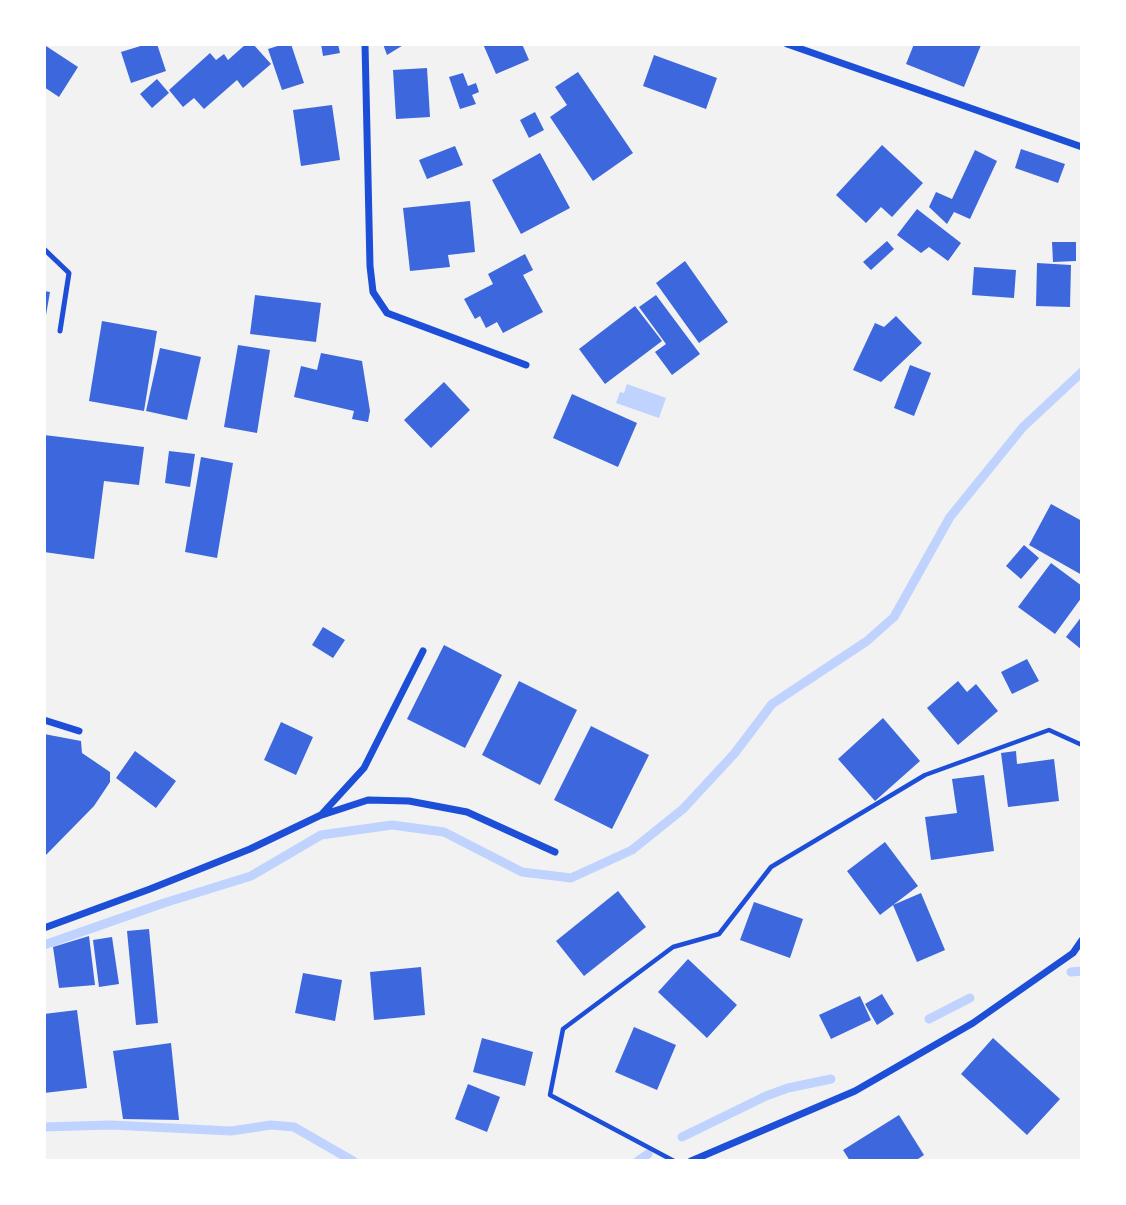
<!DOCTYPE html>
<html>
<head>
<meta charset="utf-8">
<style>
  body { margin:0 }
  #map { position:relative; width:1126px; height:1205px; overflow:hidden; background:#f2f2f2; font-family:Barlow,sans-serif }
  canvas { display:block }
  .frame { position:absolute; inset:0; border:46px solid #fff; pointer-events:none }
</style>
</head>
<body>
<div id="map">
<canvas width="1126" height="1205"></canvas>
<div class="frame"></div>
</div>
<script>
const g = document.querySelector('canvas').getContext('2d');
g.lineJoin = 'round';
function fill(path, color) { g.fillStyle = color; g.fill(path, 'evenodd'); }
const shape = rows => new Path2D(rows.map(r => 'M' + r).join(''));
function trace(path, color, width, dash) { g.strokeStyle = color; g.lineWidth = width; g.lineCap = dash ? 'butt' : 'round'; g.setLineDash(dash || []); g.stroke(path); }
fill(shape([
  [627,384,666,398,659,418,616,403,620,392,624,393]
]), '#bfd3fe');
trace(shape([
  [44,945,164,903,251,876,321,835,392,825,444,832,522,872,571,878,632,850,683,809,734,754,772,704,867,641,894,617,950,517,1023,427,1082,372],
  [1071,972,1082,971],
  [929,1019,970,998],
  [44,1127,111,1125,231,1131,271,1125,294,1127,353,1161],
  [682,1137,766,1096,788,1088,831,1079],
  [638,1161,648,1154]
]), '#bfd3fe', 9);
fill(shape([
  [147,44,157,44,166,71,131,83,121,52],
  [246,44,253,44,271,64,243,88,237,80,204,109,194,98,183,107,169,90,210,53,216,60,224,54,228,60],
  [284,44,291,44,304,83,282,90,268,49],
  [321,44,338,44,340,53,323,56],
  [383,44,405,44,387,55],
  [483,44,522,44,529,60,496,74],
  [914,44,979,44,981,45,964,87,906,64],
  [46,46,78,67,59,97,44,87],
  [654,55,717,78,706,109,643,86],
  [427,68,430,117,396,119,393,70],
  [578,72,633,153,593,181,550,117,567,105,555,87],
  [463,73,468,86,476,83,479,92,472,95,476,104,460,109,449,77],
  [157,79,169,93,152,108,140,94],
  [332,105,340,160,301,166,293,110],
  [535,112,544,130,529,138,520,120],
  [882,145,923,183,892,217,881,207,866,223,836,195],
  [455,146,463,165,427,179,419,160],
  [1021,149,1065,164,1058,183,1015,168],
  [975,150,997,161,970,219,954,212,947,224,929,207,936,192,952,199],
  [540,153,570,208,521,234,492,180],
  [470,201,475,252,448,255,450,267,410,271,403,208],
  [917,209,961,243,948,261,929,247,921,253,897,235],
  [887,241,894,249,871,270,863,262],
  [1052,242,1076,242,1076,261,1053,262],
  [525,254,533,270,523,275,543,312,503,333,497,322,486,328,480,316,475,319,464,299,493,284,488,274],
  [685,261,728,322,699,343,656,283],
  [1037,263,1071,265,1070,307,1036,306],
  [974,267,1016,270,1014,298,972,295],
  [44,291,50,292,45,321,44,321],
  [255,295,321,303,316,342,250,334],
  [656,295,700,354,672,375,655,352,666,344,639,307],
  [635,306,662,341,605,384,579,349],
  [896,316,922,343,881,382,853,370,875,323,884,327],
  [102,321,157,331,144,411,89,401],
  [238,345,270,350,257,433,224,427],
  [160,348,201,357,187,420,146,411],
  [321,353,362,361,370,411,368,422,352,419,354,411,294,397,301,366,317,370],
  [910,365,931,373,914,416,894,408],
  [444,382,470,410,431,448,404,420],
  [572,394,637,423,618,467,553,438],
  [44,435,144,447,139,485,104,481,94,559,44,552],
  [169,451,195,454,190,487,165,483],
  [201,457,233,463,217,558,185,552],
  [1051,504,1082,521,1082,575,1029,545],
  [1024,545,1039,558,1021,579,1006,566],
  [1051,563,1082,586,1082,597,1055,634,1018,607],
  [1082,616,1082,650,1066,637],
  [323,627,345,640,333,658,312,645],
  [444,645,502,675,465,748,407,719],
  [1027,659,1039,681,1012,694,1001,672],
  [519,681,577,710,540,785,482,755],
  [958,681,967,692,976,684,998,711,958,745,927,708],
  [883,718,920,761,875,801,838,759],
  [281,722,313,737,296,775,264,760],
  [591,726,649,755,612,829,554,800],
  [44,734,81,741,82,753,110,772,110,782,94,806,44,857],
  [135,751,176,781,156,808,116,778],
  [1016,751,1017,764,1054,759,1059,801,1008,807,1001,753],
  [984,775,994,851,931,860,925,817,957,813,952,779],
  [885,842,918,886,880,915,847,871],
  [618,891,646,927,584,976,556,941],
  [921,893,945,950,917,962,893,905],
  [754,902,803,919,790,958,740,940],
  [149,929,158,1023,136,1025,127,931],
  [89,936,95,985,59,988,53,947],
  [112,937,119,984,99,987,93,940],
  [688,959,737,1005,707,1038,658,992],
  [421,967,425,1015,374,1020,370,972],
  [303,973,342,980,335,1021,295,1013],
  [882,994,894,1014,877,1025,865,1004],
  [860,996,871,1020,831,1039,819,1015],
  [77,1010,87,1088,44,1093,44,1014],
  [634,1027,676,1045,657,1090,615,1072],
  [482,1038,533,1052,525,1086,473,1072],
  [993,1038,1060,1099,1027,1135,961,1074],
  [171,1043,179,1120,123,1119,113,1051],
  [468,1084,500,1097,487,1132,455,1119],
  [899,1115,924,1155,915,1161,850,1161,843,1150]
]), '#3d67dc');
trace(shape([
  [674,1161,550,1095,563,1029,673,947,719,934,771,867,925,775,1049,730,1082,745]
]), '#1d4ed8', 4.5);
trace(shape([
  [44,249,69,273,60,331]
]), '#1d4ed8', 5);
trace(shape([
  [365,44,370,266,373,292,387,313,526,365],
  [787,44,1082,147],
  [44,720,79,731],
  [322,815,368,800,409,801,467,812,555,852],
  [44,928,150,889,250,849,321,815,364,768,423,651],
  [691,1161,855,1091,973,1023,1073,953,1082,940]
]), '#1d4ed8', 7);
</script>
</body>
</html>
